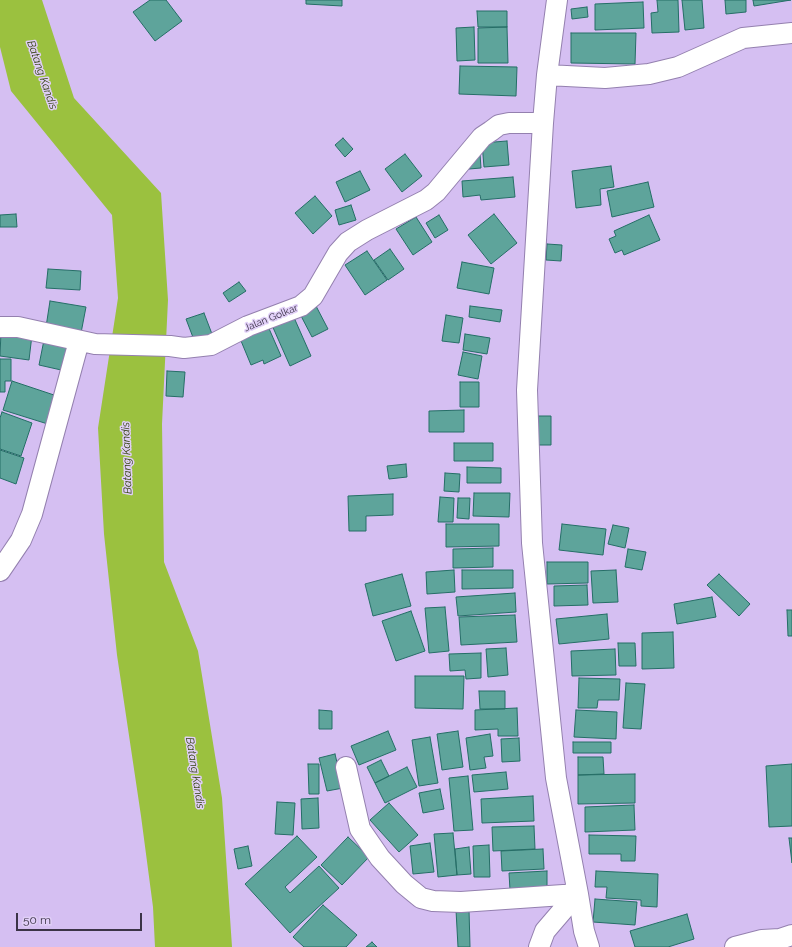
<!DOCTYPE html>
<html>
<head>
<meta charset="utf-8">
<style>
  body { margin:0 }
  #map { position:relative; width:792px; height:947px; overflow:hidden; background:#d5bff2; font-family:Raleway,sans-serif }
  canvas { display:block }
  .scale { position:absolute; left:16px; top:913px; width:126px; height:18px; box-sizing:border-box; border:2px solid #3b3347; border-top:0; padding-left:5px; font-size:12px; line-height:14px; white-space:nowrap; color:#3b3347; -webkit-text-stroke:3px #e0cff7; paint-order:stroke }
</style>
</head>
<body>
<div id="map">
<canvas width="792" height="947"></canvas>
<div class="scale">50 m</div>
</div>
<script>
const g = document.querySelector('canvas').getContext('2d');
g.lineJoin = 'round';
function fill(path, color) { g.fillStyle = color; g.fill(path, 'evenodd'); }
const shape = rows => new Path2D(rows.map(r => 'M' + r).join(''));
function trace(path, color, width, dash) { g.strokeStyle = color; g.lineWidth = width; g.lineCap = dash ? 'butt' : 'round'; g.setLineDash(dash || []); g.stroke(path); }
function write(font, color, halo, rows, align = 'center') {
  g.font = font + ' Raleway,sans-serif'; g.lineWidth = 3; g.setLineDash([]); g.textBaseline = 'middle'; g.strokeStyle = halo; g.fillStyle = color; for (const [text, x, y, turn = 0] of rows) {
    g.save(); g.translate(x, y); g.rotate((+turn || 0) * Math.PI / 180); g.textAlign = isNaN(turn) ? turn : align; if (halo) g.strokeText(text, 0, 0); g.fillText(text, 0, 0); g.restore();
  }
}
fill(shape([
  [0,0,42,0,74,98,161,193,168,300,162,424,164,562,198,651,222,798,232,947,155,947,153,907,141,816,117,655,104,534,98,428,118,298,112,215,11,91,0,47]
]), '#9bc13f');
const building = shape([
  [150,0,166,0,182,21,155,41,133,12,150,0],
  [306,0,342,0,342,6,306,4,306,0],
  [657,0,678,0,679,32,652,33,651,13,658,12,657,0],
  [682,0,702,0,704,28,685,30,682,0],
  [725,0,746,0,746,12,726,14,725,0],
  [753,0,791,0,754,6,753,0],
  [643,2,644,28,595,30,595,4,643,2],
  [587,7,588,17,572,19,571,9,587,7],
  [477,11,507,11,507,27,478,27,477,11],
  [474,27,475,60,457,61,456,28,474,27],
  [507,27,508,63,478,63,478,28,507,27],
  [571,33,636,33,635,64,571,63,571,33],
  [460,66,517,67,516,96,459,94,460,66],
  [343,138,353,149,345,157,335,145,343,138],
  [507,141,509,165,484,167,482,143,507,141],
  [405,154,422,176,402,192,385,169,405,154],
  [480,154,481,168,469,169,468,155,480,154],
  [611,166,614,187,600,189,601,205,576,208,572,171,611,166],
  [360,171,370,190,345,202,336,182,360,171],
  [513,177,515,197,481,200,480,195,463,197,462,181,513,177],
  [648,182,654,207,612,217,607,191,648,182],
  [315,196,332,216,313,234,295,213,315,196],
  [351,205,356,220,339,225,335,210,351,205],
  [16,214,17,227,0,227,0,215,16,214],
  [494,214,517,243,491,264,468,235,494,214],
  [439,215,448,230,435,238,426,223,439,215],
  [649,215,660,240,624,255,622,250,615,253,609,239,616,236,614,231,649,215],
  [416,217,432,242,413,255,396,229,416,217],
  [547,244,562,245,561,261,546,260,547,244],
  [390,249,404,269,388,280,374,260,390,249],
  [367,251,387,280,365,295,345,265,367,251],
  [462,262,494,268,489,294,457,288,462,262],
  [48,269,81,271,80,290,46,288,48,269],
  [239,282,246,291,229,302,223,293,239,282],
  [50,301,86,307,81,333,46,327,50,301],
  [316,306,328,329,312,337,300,314,316,306],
  [470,306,502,310,500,322,469,317,470,306],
  [204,313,212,334,194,340,186,319,204,313],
  [292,313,311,356,290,366,271,323,292,313],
  [446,315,463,318,459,343,442,341,446,315],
  [267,324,281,356,264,364,263,360,251,365,239,336,267,324],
  [1,331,32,335,29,360,0,356,1,331],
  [465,334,490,338,487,354,463,350,465,334],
  [44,340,75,346,70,372,39,365,44,340],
  [463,352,482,356,478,379,458,375,463,352],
  [0,359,11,359,11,381,5,381,5,392,0,392,0,359],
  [167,371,185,372,183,397,166,396,167,371],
  [12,381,60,397,51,425,3,410,12,381],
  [460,382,479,382,479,407,460,407,460,382],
  [464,410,464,432,429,432,429,411,464,410],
  [2,412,32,423,21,456,0,449,0,418,2,412],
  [538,416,551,416,551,445,538,445,538,416],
  [454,443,493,443,493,461,454,461,454,443],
  [0,450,24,458,16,484,0,478,0,450],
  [406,464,407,477,389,479,387,466,406,464],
  [467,467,501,468,501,483,467,483,467,467],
  [445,473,460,474,459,492,444,491,445,473],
  [474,493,510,493,509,517,473,516,474,493],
  [393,494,393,515,366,516,366,531,349,531,348,496,393,494],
  [440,497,454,498,453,522,438,522,440,497],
  [458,498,470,498,469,519,457,518,458,498],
  [446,524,499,524,499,546,446,547,446,524],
  [562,524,606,529,603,555,559,550,562,524],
  [613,525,629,528,625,548,608,544,613,525],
  [493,548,493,567,453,568,453,549,493,548],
  [628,549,646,552,642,570,625,567,628,549],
  [547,562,588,562,588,583,547,584,547,562],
  [454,570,455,592,427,594,426,572,454,570],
  [462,570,513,570,513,588,462,589,462,570],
  [616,570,618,602,593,603,591,571,616,570],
  [402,574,411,606,373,616,365,584,402,574],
  [719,574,750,604,739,616,707,585,719,574],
  [587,585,588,605,554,606,554,586,587,585],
  [515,593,516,612,458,616,456,597,515,593],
  [712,597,716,617,677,624,674,604,712,597],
  [445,607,449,651,429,653,425,608,445,607],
  [787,610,792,610,792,636,788,636,787,610],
  [411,611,425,651,396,661,382,621,411,611],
  [607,614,609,639,559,644,556,619,607,614],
  [515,615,517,642,461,645,459,617,515,615],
  [673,632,674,668,642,669,642,633,673,632],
  [618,643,635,643,636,666,619,666,618,643],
  [506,648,508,675,488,677,486,649,506,648],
  [615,649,616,675,572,676,571,651,615,649],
  [481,653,481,678,466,679,465,670,450,671,449,654,481,653],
  [415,676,464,676,463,709,415,708,415,676],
  [579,678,620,679,619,700,598,700,597,708,578,708,579,678],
  [626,683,645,684,641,729,623,728,626,683],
  [479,691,505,691,505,709,480,709,479,691],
  [517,708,518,736,498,736,498,729,475,730,475,710,517,708],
  [319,710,332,711,332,729,319,729,319,710],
  [576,710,617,712,616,739,574,737,576,710],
  [388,731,396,750,359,765,351,746,388,731],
  [458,731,463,767,442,770,437,734,458,731],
  [490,734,493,756,484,757,486,768,470,770,466,738,490,734],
  [430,737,438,783,419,786,412,740,430,737],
  [519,738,520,761,502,762,501,739,519,738],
  [573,742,611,742,611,753,573,753,573,742],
  [335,754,343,788,327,791,319,758,335,754],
  [578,757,603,757,604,774,578,775,578,757],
  [381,760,389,776,375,783,367,767,381,760],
  [308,764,319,764,319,794,309,794,308,764],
  [792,764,792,826,769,827,766,766,792,764],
  [407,767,417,787,385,803,375,783,407,767],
  [506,772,508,789,474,792,472,775,506,772],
  [635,774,635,803,578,804,578,775,635,774],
  [468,776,473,830,454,831,449,778,468,776],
  [440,789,444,809,423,813,419,793,440,789],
  [533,796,534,821,482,823,481,799,533,796],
  [318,798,319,828,302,829,301,799,318,798],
  [277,802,295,803,293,835,275,834,277,802],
  [389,803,418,835,399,852,370,820,389,803],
  [634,805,635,830,585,832,585,807,634,805],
  [534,826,535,849,493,851,492,827,534,826],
  [453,833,457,875,438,877,434,834,453,833],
  [589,835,636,836,635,861,621,861,621,854,589,854,589,835],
  [297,836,317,857,285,887,290,893,319,866,339,888,290,933,245,884,297,836],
  [348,837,369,857,342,885,321,865,348,837],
  [789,838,792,838,792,863,789,838],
  [430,843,434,872,413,874,410,846,430,843],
  [489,845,490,877,474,877,473,846,489,845],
  [248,846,252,866,238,869,234,849,248,846],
  [469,847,471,874,457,875,455,849,469,847],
  [543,849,544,869,502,871,501,851,543,849],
  [547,871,547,888,510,890,509,873,547,871],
  [596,871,658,874,657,907,641,906,641,900,606,898,607,887,595,887,596,871],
  [595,899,637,902,635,925,593,922,595,899],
  [323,905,357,935,346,947,304,947,293,937,323,905],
  [469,909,470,947,458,947,456,910,469,909],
  [687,914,694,939,668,947,635,947,630,931,687,914],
  [372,942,377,947,366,947,372,942]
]);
fill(building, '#5ea49b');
trace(building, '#256e66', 1);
const minor = shape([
  [557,0,547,75,543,123,527,390,532,543,556,778,578,894,584,931,589,947],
  [547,75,605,78,649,74,678,67,743,38,792,33],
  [0,327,18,327,95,344,170,346,184,348,211,345,248,326,301,306,313,296,338,253,348,242,367,230,426,200,436,192,482,137,491,131,499,125,509,123,543,123],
  [0,571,21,540,32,514,79,341],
  [346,767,360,829,380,858,404,884,421,898,433,901,461,902,578,894],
  [539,947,545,931,563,910,569,894],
  [735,947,762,940,780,939,792,935]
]);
trace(minor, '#9480af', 22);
trace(minor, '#fff', 20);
write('10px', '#3b3347', '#e0cff7', [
  ["Jalan Golkar",271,318,-22]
]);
write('italic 11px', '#32410d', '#e0cff7', [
  ["Batang Kandis",42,75,71],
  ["Batang Kandis",127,458,-92],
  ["Batang Kandis",195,773,81]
]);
</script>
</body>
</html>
